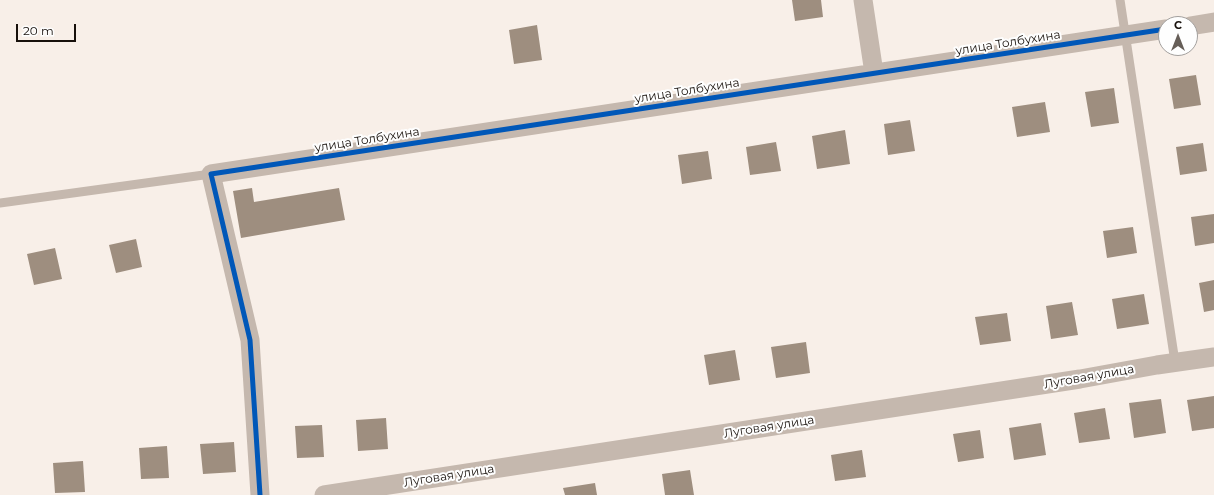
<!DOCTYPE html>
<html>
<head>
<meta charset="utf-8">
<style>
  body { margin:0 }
  #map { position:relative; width:1214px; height:495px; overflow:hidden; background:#f8efe8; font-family:Montserrat,sans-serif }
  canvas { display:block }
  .north { position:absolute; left:1158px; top:16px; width:40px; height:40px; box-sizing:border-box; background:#fefefe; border:1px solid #a29f9d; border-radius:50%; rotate:0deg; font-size:11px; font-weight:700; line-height:16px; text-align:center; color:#17100b }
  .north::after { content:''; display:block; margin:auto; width:14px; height:18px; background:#665e58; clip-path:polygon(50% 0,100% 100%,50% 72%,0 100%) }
  .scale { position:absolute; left:16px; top:24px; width:60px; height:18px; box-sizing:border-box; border:2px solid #17100b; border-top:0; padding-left:5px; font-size:12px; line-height:14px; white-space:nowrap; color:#17100b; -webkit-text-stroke:3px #fefefe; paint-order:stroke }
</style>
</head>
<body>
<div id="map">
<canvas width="1214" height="495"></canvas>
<div class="north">С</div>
<div class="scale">20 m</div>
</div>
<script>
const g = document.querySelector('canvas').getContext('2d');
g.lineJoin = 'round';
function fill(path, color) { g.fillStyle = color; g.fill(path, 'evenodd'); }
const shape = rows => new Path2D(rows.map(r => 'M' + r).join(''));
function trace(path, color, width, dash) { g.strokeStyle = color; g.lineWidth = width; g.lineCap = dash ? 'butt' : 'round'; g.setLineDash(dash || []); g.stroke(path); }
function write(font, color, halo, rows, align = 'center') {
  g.font = font + ' Montserrat,sans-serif'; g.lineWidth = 4; g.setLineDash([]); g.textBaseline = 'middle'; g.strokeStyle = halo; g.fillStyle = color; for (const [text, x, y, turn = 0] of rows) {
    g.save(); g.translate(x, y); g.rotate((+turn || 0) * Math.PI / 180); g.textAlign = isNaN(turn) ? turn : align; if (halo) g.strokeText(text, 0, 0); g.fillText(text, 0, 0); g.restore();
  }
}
fill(shape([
  [792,0,821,0,823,17,795,21],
  [537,25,542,60,514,64,509,30],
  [1196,75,1201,105,1174,109,1169,79],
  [1114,88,1119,123,1091,127,1085,92],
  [1045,102,1050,132,1017,137,1012,107],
  [910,120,915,151,888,155,884,124],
  [845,130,850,164,817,169,812,136],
  [776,142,781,171,750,175,746,147],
  [1203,143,1207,171,1180,175,1176,147],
  [708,151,712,179,682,184,678,155],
  [252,188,254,202,339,188,345,220,241,238,233,191],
  [1214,214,1214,243,1195,246,1191,217],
  [1133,227,1137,253,1107,258,1103,231],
  [136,239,142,267,116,273,109,245],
  [55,248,62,279,34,285,27,254],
  [1214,280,1214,310,1204,312,1199,283],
  [1144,294,1149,324,1117,329,1112,299],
  [1072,302,1078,335,1051,339,1046,306],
  [1007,313,1011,341,980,345,975,317],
  [806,342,810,373,776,378,771,347],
  [735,350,740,380,709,385,704,355],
  [1214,396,1214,428,1192,431,1187,400],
  [1161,399,1166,433,1134,438,1129,403],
  [1105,408,1110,439,1079,443,1074,413],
  [386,418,388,449,358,451,356,420],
  [1041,423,1046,455,1014,460,1009,428],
  [322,425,324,457,297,458,295,426],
  [980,430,984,458,958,462,953,434],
  [234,442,236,472,203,474,200,444],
  [167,446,169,478,141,479,139,448],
  [862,450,866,477,835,481,831,455],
  [83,461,85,492,55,493,53,463],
  [690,470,694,495,665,495,662,474],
  [595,483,597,495,565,495,563,488]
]), '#9e8e7f');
trace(shape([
  [1120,0,1175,362],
  [0,203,211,174]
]), '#c5b8ae', 9);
trace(shape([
  [863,0,874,73],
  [1190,26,1214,22],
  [260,495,250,340,211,174,1166,29],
  [324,495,1080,379,1157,365,1214,357]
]), '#c5b8ae', 19);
trace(shape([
  [260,495,250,340,211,174,1166,29]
]), '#0057b8', 5);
write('12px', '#17100b', '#fefefe', [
  ["улица Толбухина",1008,43,-9],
  ["улица Толбухина",687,91,-9],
  ["улица Толбухина",367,140,-9],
  ["Луговая улица",1089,377,-10],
  ["Луговая улица",769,427,-9],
  ["Луговая улица",449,476,-9]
]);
</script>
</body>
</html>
